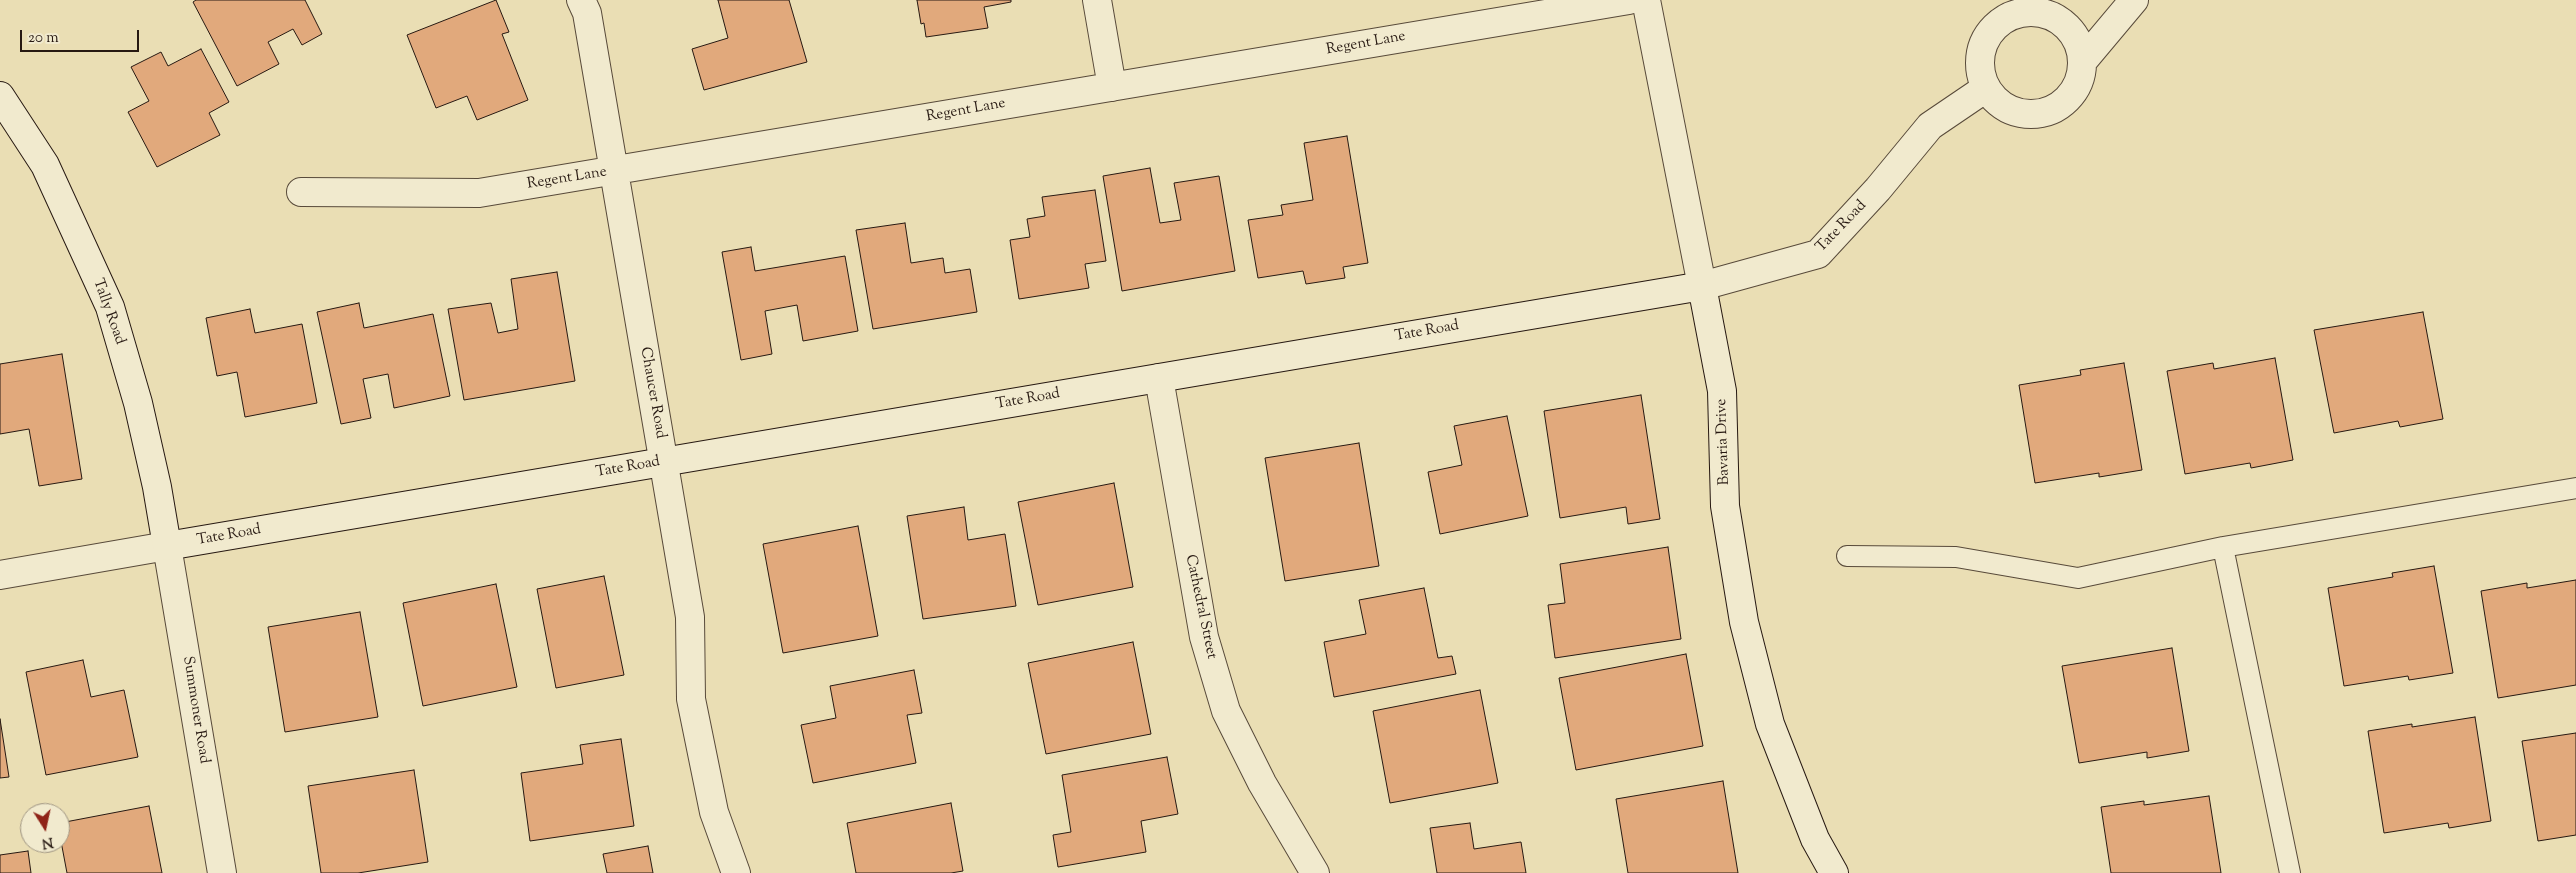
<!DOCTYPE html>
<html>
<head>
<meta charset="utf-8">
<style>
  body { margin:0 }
  #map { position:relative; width:2576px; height:873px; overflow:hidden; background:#eadeb4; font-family:"Sorts Mill Goudy",serif }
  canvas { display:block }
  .north { position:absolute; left:20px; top:803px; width:50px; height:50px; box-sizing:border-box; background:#f1eace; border:1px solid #a09683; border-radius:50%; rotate:170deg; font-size:14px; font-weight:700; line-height:20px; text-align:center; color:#271912 }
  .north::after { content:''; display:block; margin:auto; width:18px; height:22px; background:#8f2418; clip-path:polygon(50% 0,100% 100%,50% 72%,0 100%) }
  .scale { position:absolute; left:20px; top:30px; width:119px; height:22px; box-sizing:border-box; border:2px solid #271912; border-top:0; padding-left:6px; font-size:15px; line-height:18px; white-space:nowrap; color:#271912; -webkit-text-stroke:4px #f1eace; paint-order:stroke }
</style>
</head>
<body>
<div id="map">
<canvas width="2576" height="873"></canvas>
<div class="north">N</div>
<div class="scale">20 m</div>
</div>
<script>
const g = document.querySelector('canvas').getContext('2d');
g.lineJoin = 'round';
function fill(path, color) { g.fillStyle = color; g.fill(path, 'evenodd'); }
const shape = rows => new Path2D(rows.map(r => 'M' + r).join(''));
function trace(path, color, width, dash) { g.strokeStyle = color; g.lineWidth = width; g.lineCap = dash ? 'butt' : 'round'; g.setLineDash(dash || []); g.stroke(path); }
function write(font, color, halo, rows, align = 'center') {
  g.font = font + ' "Sorts Mill Goudy",serif'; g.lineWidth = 4.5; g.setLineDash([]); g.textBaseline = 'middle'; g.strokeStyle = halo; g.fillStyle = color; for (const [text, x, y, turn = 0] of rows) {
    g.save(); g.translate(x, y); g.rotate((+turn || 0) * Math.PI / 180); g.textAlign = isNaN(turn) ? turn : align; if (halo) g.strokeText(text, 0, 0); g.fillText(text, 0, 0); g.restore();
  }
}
const building = shape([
  [196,0,305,0,322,34,302,45,293,29,268,42,279,64,237,86,193,2,196,0],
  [496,0,509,32,502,34,528,100,477,120,467,96,436,108,407,35,496,0],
  [718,0,789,0,807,62,704,90,692,49,728,38,718,0],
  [917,0,1011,0,1011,2,984,7,988,28,926,37,924,23,921,24,917,0],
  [201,49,229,102,209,113,220,135,157,167,128,112,149,101,131,67,161,52,168,66,201,49],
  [1347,136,1368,263,1343,267,1345,278,1306,284,1303,271,1258,278,1248,220,1283,215,1281,205,1313,200,1304,143,1347,136],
  [1150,168,1160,223,1181,220,1174,183,1219,176,1235,271,1122,291,1103,176,1150,168],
  [1095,190,1106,261,1085,264,1089,288,1019,299,1010,240,1030,237,1027,219,1045,216,1042,197,1095,190],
  [905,223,911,263,943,258,945,273,970,269,977,312,873,329,856,230,905,223],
  [751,247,755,271,845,256,858,331,803,341,797,305,765,311,772,354,741,360,722,252,751,247],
  [557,272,575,381,464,400,448,309,491,303,498,333,518,329,511,279,557,272],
  [359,303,364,328,433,314,450,396,394,408,388,374,363,379,371,418,341,424,317,312,359,303],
  [250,309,255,333,302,324,317,403,245,417,237,372,217,376,206,318,250,309],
  [2423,312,2443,419,2400,427,2398,421,2334,433,2314,330,2423,312],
  [62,354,82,479,39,486,29,429,0,434,0,364,62,354],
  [2275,358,2293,460,2251,468,2250,463,2185,474,2167,371,2213,363,2214,369,2275,358],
  [2124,363,2142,470,2099,477,2099,473,2035,483,2019,385,2081,375,2080,370,2124,363],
  [1641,395,1660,519,1628,524,1626,507,1560,518,1544,411,1641,395],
  [1507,416,1528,516,1440,534,1428,472,1462,465,1454,426,1507,416],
  [1359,443,1379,566,1285,581,1265,458,1359,443],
  [1114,483,1133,587,1038,605,1018,502,1114,483],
  [964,507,968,540,1005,534,1016,606,923,619,907,516,964,507],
  [858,526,878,636,783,653,763,544,858,526],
  [1668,547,1681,639,1555,658,1548,605,1565,603,1560,564,1668,547],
  [2434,566,2453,673,2409,680,2408,676,2344,686,2328,588,2393,577,2392,573,2434,566],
  [604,576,624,675,556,688,537,589,604,576],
  [2576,580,2576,685,2498,698,2481,591,2527,583,2527,588,2576,580],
  [496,584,517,687,423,706,403,603,496,584],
  [1424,588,1438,658,1452,656,1456,674,1334,697,1324,642,1366,634,1359,600,1424,588],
  [360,612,378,717,285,732,268,627,360,612],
  [1133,642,1151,734,1046,754,1028,663,1133,642],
  [2172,648,2189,751,2147,758,2147,752,2079,763,2062,666,2172,648],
  [1686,654,1703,746,1576,770,1559,678,1686,654],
  [83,660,91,697,124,690,138,757,46,775,26,672,83,660],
  [914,670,922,713,907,715,916,763,813,783,801,725,836,718,830,686,914,670],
  [1480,690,1498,783,1390,803,1373,711,1480,690],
  [2475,717,2491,821,2449,828,2448,823,2384,833,2368,731,2412,724,2412,727,2475,717],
  [0,719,9,777,0,778,0,719],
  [2576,733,2576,835,2538,841,2522,741,2576,733],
  [621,739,634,826,530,841,521,773,583,764,580,745,621,739],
  [1167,757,1178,814,1141,821,1146,852,1058,867,1053,835,1071,832,1062,775,1167,757],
  [414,770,428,862,358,873,321,873,308,786,414,770],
  [1723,781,1738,873,1628,873,1616,799,1723,781],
  [2209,796,2221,873,2111,873,2101,807,2144,801,2144,805,2209,796],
  [951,803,963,871,951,873,856,873,847,823,951,803],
  [149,806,162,873,67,873,60,836,60,823,149,806],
  [1470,823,1474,849,1521,842,1526,873,1437,873,1430,828,1470,823],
  [648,846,653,873,607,873,603,854,648,846],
  [28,851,31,873,0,873,0,855,28,851]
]);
fill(building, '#e1a97c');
trace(building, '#271912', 1);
const lane = shape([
  [2223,547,2290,873],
  [1847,556,1956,557,2078,578,2223,547,2576,488]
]);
const street = shape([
  [581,0,587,13,690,617,691,699,714,812,736,873],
  [1097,0,1112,87],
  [1646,0,1702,286,1818,254,1878,189,1930,126,1986,88],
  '1980 63a51 51 0 1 1 102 0a51 51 0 1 1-102 0Z',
  [2082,62,2134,0],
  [301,192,479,193,1629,0],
  [1159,378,1204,637,1226,711,1262,783,1315,873],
  [0,575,167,546,222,873]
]);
const secondary = shape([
  [0,96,45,165,110,307,138,403,157,487,167,546,1702,286,1722,391,1725,506,1744,622,1770,724,1815,839,1834,873]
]);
trace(lane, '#584a3a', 22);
trace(street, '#584a3a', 30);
trace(secondary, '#271912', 30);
trace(lane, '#f1eace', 20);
trace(street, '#f1eace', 28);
trace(secondary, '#f1eace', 28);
write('15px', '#271912', '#f1eace', [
  ["Regent Lane",1366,44,-10],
  ["Regent Lane",966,111,-10],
  ["Regent Lane",567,179,-9],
  ["Tate Road",1842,227,-46],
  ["Tally Road",108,312,70],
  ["Tate Road",1427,332,-10],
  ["Chaucer Road",652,393,80],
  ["Tate Road",1028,400,-10],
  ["Bavaria Drive",1724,442,-92],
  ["Tate Road",628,468,-10],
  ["Tate Road",229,536,-10],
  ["Cathedral Street",1200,607,78],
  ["Summoner Road",195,710,81]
]);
</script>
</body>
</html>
